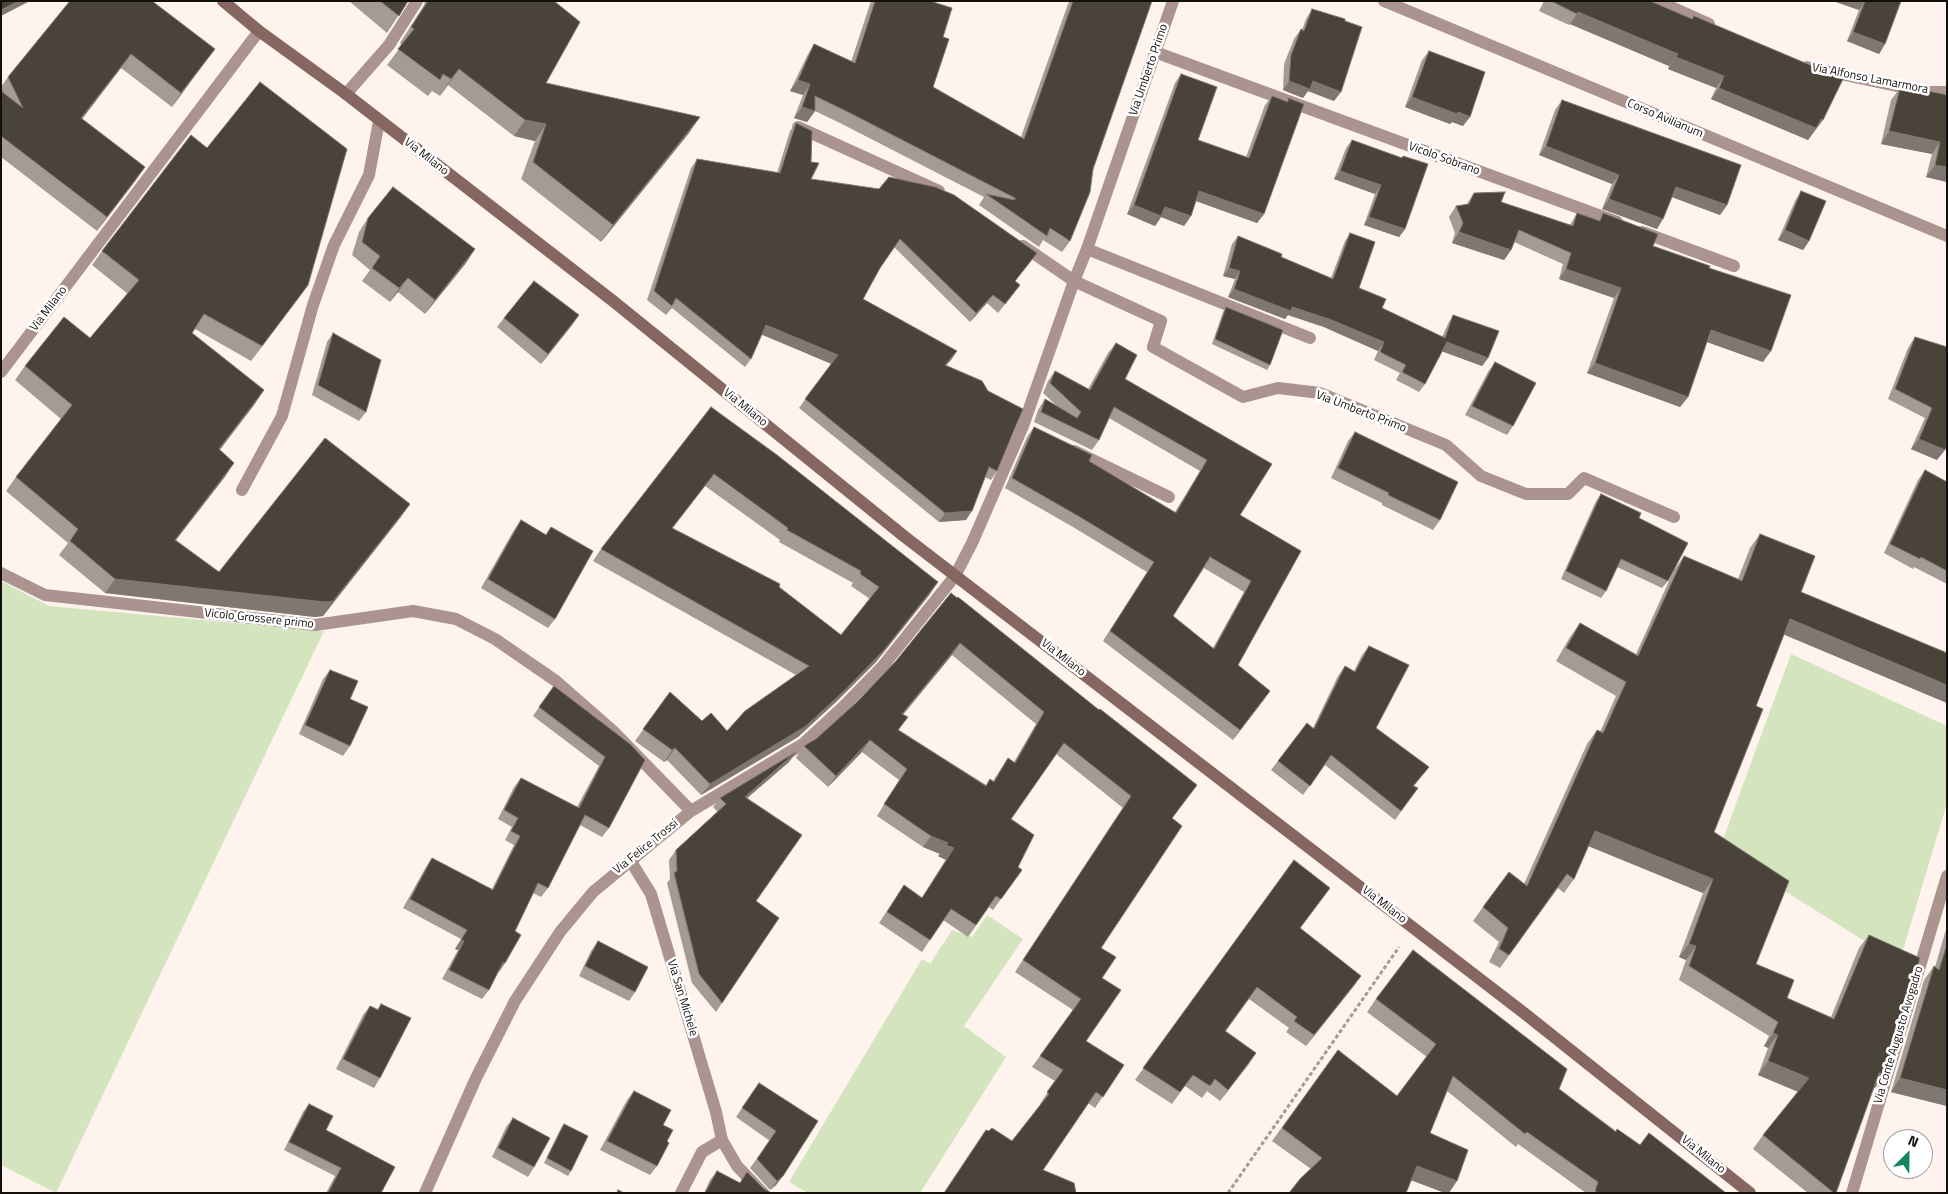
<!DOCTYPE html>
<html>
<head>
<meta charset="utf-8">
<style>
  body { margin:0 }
  #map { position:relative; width:1948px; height:1194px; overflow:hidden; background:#fef3ed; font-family:"Titillium Web",sans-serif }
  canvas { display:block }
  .frame { position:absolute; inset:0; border:2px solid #130f0d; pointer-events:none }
  .north { position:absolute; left:1883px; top:1129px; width:50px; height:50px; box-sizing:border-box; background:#fff; border:1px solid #a19f9e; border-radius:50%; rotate:23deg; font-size:14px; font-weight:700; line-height:20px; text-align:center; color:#130f0d }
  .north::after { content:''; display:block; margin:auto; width:18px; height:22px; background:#148462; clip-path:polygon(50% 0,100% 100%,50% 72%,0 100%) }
</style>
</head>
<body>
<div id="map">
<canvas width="1948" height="1194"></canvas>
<div class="frame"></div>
<div class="north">N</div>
</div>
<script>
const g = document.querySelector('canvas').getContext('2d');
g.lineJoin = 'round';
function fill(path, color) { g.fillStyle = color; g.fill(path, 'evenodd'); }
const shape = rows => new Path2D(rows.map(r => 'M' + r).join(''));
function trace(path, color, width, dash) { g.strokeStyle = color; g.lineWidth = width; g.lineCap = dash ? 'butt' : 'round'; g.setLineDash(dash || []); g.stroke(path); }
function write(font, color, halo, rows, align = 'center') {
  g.font = font + ' "Titillium Web",sans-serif'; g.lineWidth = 5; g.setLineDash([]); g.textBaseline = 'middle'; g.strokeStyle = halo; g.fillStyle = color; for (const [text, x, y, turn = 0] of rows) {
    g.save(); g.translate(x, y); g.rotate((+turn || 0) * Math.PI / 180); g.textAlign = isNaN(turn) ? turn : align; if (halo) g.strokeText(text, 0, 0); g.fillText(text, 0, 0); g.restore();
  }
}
fill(shape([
  [1,581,49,606,324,631,56,1193,1,1165],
  [1791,654,1947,726,1947,803,1903,950,1871,945,1719,850],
  [987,915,1023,939,964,1026,1006,1057,920,1193,808,1193,789,1182,922,959,930,964,952,930,972,937]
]), '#d4e4bf');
trace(shape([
  [1228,1193,1399,947]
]), '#a39b96', 3, [4, 2.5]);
trace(shape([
  [798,127,939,191],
  [1023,246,1074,281],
  [1087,249,1310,338],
  [1074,451,1169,497]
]), '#ab9490', 12);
trace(shape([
  [1384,1,1947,236],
  [1658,1,1709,24],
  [1155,52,1617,222],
  [1807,67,1925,92,1947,92],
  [346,94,389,45,417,1],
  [1642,232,1734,266],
  [1074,281,1161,321,1153,347,1243,397,1278,388,1320,393,1446,445,1481,476,1526,494,1568,494,1584,478,1674,517],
  [1,372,259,31],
  [242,490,282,416,313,305,334,245,369,175,379,121],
  [1,573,45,595,315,625,413,611,456,619,495,639,556,681,613,731,691,811],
  [630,860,651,894,716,1112,722,1140,737,1166,763,1193],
  [425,1193,476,1078,515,1001,560,932,593,892,691,811,803,744,843,707,882,667,955,576,972,543,1023,426,1074,281,1087,249,1173,1],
  [681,1193,702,1152,722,1140],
  [1852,1193,1947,876]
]), '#ab9490', 12);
trace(shape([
  [223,1,259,31,346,94,613,301,905,537,1524,1013,1750,1193]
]), '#866661', 12);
fill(shape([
  [70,1,205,62,172,107,121,68,82,119,136,180,97,231,1,157,1,87,8,77],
  [349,1,408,1,387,33],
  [425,1,554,1,546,83,689,133,601,242,521,179,535,141,514,136,448,85,440,96,432,91,428,96,387,65,402,45,400,43,424,5],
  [871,1,930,1,943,37,933,87,1021,137,1069,1,1152,1,1093,169,1070,241,1062,252,1043,240,1039,247,979,205,984,197,838,122,815,111,807,122,794,118,803,95,790,91,807,56,814,44,851,62],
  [1544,1,1650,1,1692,19,1694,16,1815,132,1814,131,1808,140,1711,99,1716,88,1668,69,1669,66,1570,24,1569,25,1539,11],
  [1833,1,1901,1,1885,44,1879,54,1847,41,1859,10],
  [1312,9,1334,101,1308,91,1303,98,1283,90,1284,64,1294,39,1301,29,1302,30,1306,19],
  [1429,51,1463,126,1452,122,1450,124,1405,107,1422,60],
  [1181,74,1198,140,1246,157,1265,105,1272,96,1286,101,1288,98,1304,104,1264,214,1257,223,1196,201,1191,216,1184,226,1161,217,1155,226,1127,214,1175,83],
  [1900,88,1925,94,1928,91,1947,95,1947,182,1926,177,1932,154,1881,144,1891,100],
  [1562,100,1727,205,1720,215,1672,197,1657,229,1602,209,1612,184,1539,155,1555,110],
  [796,123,811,179,1031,261,1015,281,1014,293,998,313,987,303,970,322,894,247,880,268,863,299,951,360,946,365,997,471,991,480,985,477,966,520,939,522,799,408,831,364,762,334,751,359,745,367,672,308,666,315,647,300,691,168,697,159,777,173,790,131],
  [1352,140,1402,158,1403,156,1405,229,1399,237,1364,225,1375,194,1334,179,1346,148],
  [1801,191,1809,241,1803,250,1778,240,1795,201],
  [1474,193,1570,225,1577,213,1598,221,1603,213,1653,246,1709,268,1763,362,1707,342,1688,397,1680,407,1587,373,1614,298,1559,279,1563,264,1514,242,1511,250,1504,260,1452,243,1455,233,1449,217,1456,206,1466,205],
  [368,218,475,249,466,263,425,314,398,292,390,302,362,281,370,270,352,255,359,232],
  [1350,233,1359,288,1382,308,1442,337,1448,324,1453,315,1488,358,1482,366,1442,351,1425,384,1419,392,1396,380,1400,373,1374,360,1378,351,1324,327,1288,315,1285,319,1228,297,1235,279,1223,276,1232,244,1238,236,1281,257,1331,278,1345,241],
  [102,251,308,285,251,361,195,329,192,333,264,390,254,405,220,450,234,463,224,478,176,540,219,572,410,504,400,518,323,616,315,617,105,593,59,555,68,543,6,491,16,477,61,419,15,380,25,366,90,338,128,294,92,265],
  [1226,307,1270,365,1267,370,1212,344,1223,312],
  [579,315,541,364,497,327,504,318],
  [333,333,366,412,359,421,312,395,327,342],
  [1915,337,1947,347,1937,460,1911,449,1925,418,1888,399,1908,348],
  [1116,343,1125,379,1272,464,1240,515,1301,551,1238,665,1270,691,1233,740,1103,641,1147,572,1073,527,1005,488,1027,437,1034,427,1089,461,1175,512,1200,471,1109,418,1099,440,1092,450,1034,422,1038,410,1045,399,1058,407,1043,393,1048,381,1055,371,1088,389,1108,353],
  [1204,568,1244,592,1213,648,1173,616],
  [1495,362,1513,426,1507,435,1465,415,1488,372],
  [711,407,930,594,876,662,837,701,798,737,701,795,667,760,664,762,635,741,670,692,702,721,727,731,796,675,593,561,601,549],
  [705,486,780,540,779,542,853,583,851,586,870,599,841,635,779,587,672,529],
  [1355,432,1440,520,1433,530,1382,505,1382,503,1331,478,1348,441],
  [1925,470,1947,482,1947,584,1914,567,1913,569,1884,553,1918,480],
  [1601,494,1639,518,1668,581,1662,588,1617,567,1606,591,1601,598,1561,579,1596,501],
  [521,520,546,535,555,619,548,628,481,588,514,530],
  [1760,534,1801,592,1947,653,1947,703,1784,634,1756,706,1714,832,1756,964,1787,998,1831,1017,1859,948,1869,935,1875,1088,1874,1088,1836,1193,1808,1193,1753,1149,1763,1135,1798,1092,1758,1075,1768,1048,1764,1046,1769,1036,1679,980,1686,960,1679,957,1703,893,1588,846,1574,879,1564,893,1558,888,1500,968,1489,962,1499,942,1473,921,1483,907,1524,884,1587,744,1597,730,1600,732,1616,696,1556,661,1570,637,1580,623,1636,654,1674,570,1684,556,1738,579,1750,548],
  [951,593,1099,710,1197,785,1172,818,1101,948,1102,978,1086,1041,1124,1065,1095,1108,1088,1103,944,1193,1012,1141,1040,1105,1040,1104,1055,1081,1032,1067,1073,1010,1015,972,1123,808,1056,754,1011,819,1018,867,1022,870,993,910,989,907,968,937,943,920,922,952,879,923,904,885,922,898,946,860,938,856,940,854,923,847,877,816,899,780,862,752,828,787,796,758,804,746,816,739,857,702,896,661],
  [952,655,1036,724,1014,762,1008,758,993,781,986,785,899,730,903,715],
  [1369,646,1376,728,1429,767,1414,786,1418,788,1395,820,1325,765,1303,795,1271,770,1278,761,1313,728,1338,676,1345,666,1354,671,1362,655],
  [330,670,350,699,350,746,343,756,299,734,323,679],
  [554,686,630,744,609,828,602,837,580,825,548,888,541,897,533,893,515,931,499,972,498,972,489,990,482,999,442,979,458,950,455,949,461,939,403,908,426,867,432,858,492,889,514,845,505,840,512,827,498,819,514,787,521,778,577,807,599,766,533,716],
  [796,752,789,762,747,798,756,901,779,918,716,1012,692,983,667,883,670,879,669,860,676,850,718,812,713,807,720,798],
  [1294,860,1301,929,1361,976,1353,987,1306,1046,1286,1032,1289,1028,1249,999,1226,1031,1256,1053,1248,1065,1220,1101,1207,1091,1202,1098,1185,1086,1172,1104,1135,1080],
  [1947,926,1947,1106,1891,1092,1924,980,1934,966,1935,967],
  [598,941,635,992,629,1001,579,976,591,951],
  [1376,999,1559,1089,1616,1131,1617,1129,1640,1145,1726,1193,1586,1193,1518,1144,1516,1147,1447,1091,1430,1133,1449,1193,1445,1193,1411,1180,1311,1169,1272,1141,1338,1050,1397,1096,1427,1057,1367,1012],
  [381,1004,380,1078,374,1088,336,1069,363,1015,370,1006,378,1009],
  [759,1083,818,1121,783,1176,776,1185,770,1190,750,1168,770,1141,736,1117],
  [634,1091,663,1125,667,1141,657,1166,650,1175,600,1150,627,1100],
  [309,1104,326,1130,381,1193,326,1193,335,1176,284,1150,303,1112],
  [513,1118,534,1167,528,1177,492,1157,506,1127],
  [564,1124,571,1171,568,1176,544,1163,561,1128],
  [717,1171,740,1183,764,1189,769,1193,704,1193,710,1180]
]), '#a49b94');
fill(shape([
  [19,1,30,1,1,16,1,10],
  [1833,1,1865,1,1859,10],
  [1578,12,1678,54,1669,66,1570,24],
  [1853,32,1885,44,1879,54,1847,41],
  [215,49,205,62,172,107,181,93],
  [131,54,121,68,72,132,81,118],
  [1676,57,1724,76,1716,88,1668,69],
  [459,69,448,85,440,96,451,79],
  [798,80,810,84,803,95,790,91],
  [1289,81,1313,81,1341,92,1334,101,1308,91,1303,98,1283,90],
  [1719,88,1821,119,1823,120,1808,140,1711,99],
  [1412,97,1458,112,1470,117,1463,126,1452,122,1450,124,1405,107],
  [802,107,815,111,807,122,794,118],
  [700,117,689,133,601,242,613,225],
  [525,120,546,124,535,141,514,136],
  [1889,131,1940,142,1932,154,1881,144],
  [1546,146,1619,175,1612,184,1539,155],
  [1935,165,1947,167,1947,182,1926,177],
  [145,167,136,180,97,231,107,217],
  [1340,171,1381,185,1375,194,1334,179],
  [1676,187,1727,205,1720,215,1669,196],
  [1199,191,1264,214,1257,223,1193,200],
  [1609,199,1663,219,1657,229,1602,209],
  [1134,205,1165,207,1191,216,1184,226,1161,217,1155,226,1127,214],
  [1369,217,1405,229,1399,237,1364,225],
  [1785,230,1809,241,1803,250,1778,240],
  [1459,232,1511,250,1504,260,1452,243],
  [475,249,466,263,425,314,435,300],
  [1229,268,1240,271,1235,279,1223,276],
  [1566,269,1621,288,1614,298,1559,279],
  [408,278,398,292,390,302,399,288],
  [308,285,298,299,251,361,262,346],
  [1234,289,1329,319,1384,342,1378,351,1324,327,1288,315,1285,319,1228,297],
  [993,295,987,303,970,322,976,313],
  [579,315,573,324,541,364,548,354],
  [766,325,838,355,832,364,760,334],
  [1711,330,1771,351,1763,362,1704,341],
  [1447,342,1488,358,1482,366,1441,351],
  [957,351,951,360,939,373,945,365],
  [1595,363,1688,397,1680,407,1587,373],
  [264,390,254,405,209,463,219,449],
  [1919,439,1945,450,1937,460,1911,449],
  [234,463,224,478,165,554,175,540],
  [714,474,705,486,663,540,672,528],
  [410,504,400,518,323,616,315,617,105,593,115,579,325,602],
  [972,511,966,520,939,522,945,513],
  [938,582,930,594,876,662,837,701,798,737,701,795,710,784],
  [1790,619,1947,685,1947,703,1780,633],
  [960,643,952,655,894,725,902,714],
  [1270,691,1263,701,1233,740,1240,730],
  [870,740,862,752,828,787,836,776],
  [675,748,667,760,664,762,672,750],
  [796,752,789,762,738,806,745,797],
  [1595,831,1713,879,1703,893,1586,845],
  [931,836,948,843,954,848,946,860,938,856,940,854,923,847],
  [461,940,464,941,458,950,455,949],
  [1689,944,1696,946,1686,960,1679,957],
  [503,962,505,963,499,972,497,971],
  [1361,976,1353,987,1306,1046,1314,1035],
  [1773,1033,1778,1035,1768,1048,1764,1046],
  [1256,1053,1248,1065,1220,1101,1228,1090],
  [1768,1061,1809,1078,1799,1092,1758,1075],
  [1879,1073,1885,1074,1875,1088,1870,1087],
  [1900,1078,1947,1090,1947,1106,1891,1092],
  [1417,1166,1457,1181,1449,1193,1445,1193,1408,1179],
  [783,1176,776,1185,770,1190,777,1181]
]), '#807870');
const building = shape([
  [1,1,19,1,1,10,1,1],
  [70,1,152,1,215,49,181,93,131,54,81,118,145,167,107,217,1,136,1,91,23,108,8,77,70,1],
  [380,1,408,1,399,16,380,1],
  [428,1,554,1,580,22,546,83,700,117,613,225,533,162,546,124,525,120,459,69,451,79,443,74,440,80,398,49,414,29,411,27,428,1],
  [875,1,930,1,952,8,943,37,949,39,933,87,1024,139,1073,1,1152,1,1093,169,1090,192,1070,241,1050,228,1047,236,986,194,1015,200,1015,198,846,111,815,96,815,111,802,107,810,84,798,80,814,44,855,63,875,1],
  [1551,1,1650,1,1692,19,1694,16,1843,79,1823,120,1821,119,1816,128,1719,88,1724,76,1676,57,1678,54,1578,12,1577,14,1551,1],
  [1865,1,1901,1,1885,44,1853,32,1865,1],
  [1312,9,1345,19,1345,21,1362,27,1341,92,1313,81,1310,89,1289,81,1291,55,1301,29,1304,31,1312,9],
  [1429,51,1485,72,1470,117,1458,112,1457,114,1412,97,1429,51],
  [1181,74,1217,87,1198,140,1249,158,1272,96,1288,102,1288,98,1304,104,1264,214,1199,191,1191,216,1165,207,1161,216,1134,205,1181,74],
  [260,82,347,149,308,285,262,346,204,314,192,333,264,390,219,449,234,463,175,540,219,572,325,438,410,504,333,601,325,602,115,579,70,541,78,529,16,477,72,405,25,366,64,317,90,338,139,280,102,251,191,135,207,148,260,82],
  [1900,88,1927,95,1928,91,1947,95,1947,167,1935,165,1940,142,1889,131,1900,88],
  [1562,100,1741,165,1727,205,1676,187,1663,219,1609,199,1619,175,1546,146,1562,100],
  [796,123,812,131,811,162,819,163,811,179,879,189,889,177,935,187,954,195,1037,253,1015,281,1020,285,1005,304,993,295,976,313,900,239,880,268,863,299,957,351,945,365,982,381,988,391,1023,409,997,471,989,467,972,511,945,513,805,399,838,355,766,325,751,359,676,298,672,306,654,291,697,159,780,173,796,123],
  [1352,140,1402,158,1403,156,1428,164,1405,229,1369,217,1381,185,1340,171,1352,140],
  [393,187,475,249,435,300,408,278,399,288,372,268,380,256,362,242,368,218,393,187],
  [1801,191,1826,201,1809,241,1785,230,1801,191],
  [1505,192,1501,202,1573,226,1577,213,1600,221,1603,213,1658,234,1653,246,1710,266,1709,268,1791,295,1771,351,1711,330,1688,397,1595,363,1621,288,1566,269,1571,253,1519,230,1511,250,1459,232,1463,223,1456,206,1469,204,1474,193,1505,192],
  [1350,233,1375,242,1359,288,1386,299,1382,308,1445,338,1453,315,1499,331,1488,358,1447,342,1425,384,1402,372,1406,365,1380,352,1384,342,1329,319,1292,307,1291,311,1234,289,1240,271,1229,268,1238,236,1282,254,1281,257,1333,279,1350,233],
  [534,281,579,315,548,354,504,318,534,281],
  [1226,307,1283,330,1270,365,1215,339,1226,307],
  [333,333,381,360,366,412,318,385,333,333],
  [1915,337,1947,347,1947,445,1945,450,1919,439,1932,408,1895,389,1915,337],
  [1116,343,1137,355,1125,379,1272,464,1240,515,1301,551,1238,665,1270,691,1240,730,1110,631,1154,562,1080,517,1012,478,1034,427,1092,455,1089,461,1176,513,1207,460,1114,407,1099,440,1041,412,1045,399,1077,418,1081,412,1050,383,1055,371,1090,390,1116,343],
  [1210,557,1251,581,1214,649,1173,616,1210,557],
  [1495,362,1536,383,1513,426,1472,406,1495,362],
  [711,407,777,455,938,582,884,650,846,689,806,726,710,784,675,748,672,750,643,729,670,692,702,721,711,713,727,731,745,711,809,666,601,549,711,407],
  [714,474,788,528,787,530,861,571,860,574,879,587,841,635,779,587,780,584,672,528,714,474],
  [1355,432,1458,482,1440,520,1388,495,1389,493,1338,468,1355,432],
  [1925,470,1947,482,1947,571,1921,557,1920,559,1890,544,1925,470],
  [1601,494,1641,513,1639,518,1688,543,1668,581,1621,559,1606,591,1566,571,1601,494],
  [521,520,546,535,551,527,593,551,555,619,488,579,521,520],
  [1760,534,1815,556,1801,592,1947,653,1947,685,1790,619,1756,706,1763,709,1714,832,1789,881,1756,964,1794,980,1787,998,1834,1019,1869,935,1920,958,1885,1074,1879,1073,1836,1193,1834,1193,1763,1135,1809,1078,1768,1061,1778,1035,1773,1033,1778,1022,1689,966,1696,946,1689,944,1713,879,1595,831,1574,879,1567,874,1509,955,1499,949,1508,928,1483,907,1509,872,1527,886,1597,730,1603,733,1626,682,1566,648,1580,623,1638,656,1684,556,1742,581,1760,534],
  [951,593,957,598,958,597,1099,710,1100,709,1197,785,1172,818,1182,826,1101,948,1116,957,1102,978,1121,990,1086,1041,1124,1065,1103,1097,1096,1092,1043,1170,1074,1183,1076,1193,944,1193,986,1130,989,1131,992,1128,1012,1141,1049,1094,1047,1092,1063,1070,1040,1056,1081,999,1023,960,1131,796,1064,743,1011,819,1034,835,1018,867,1022,870,1001,899,996,896,976,925,951,909,930,940,887,912,904,885,922,898,954,848,946,845,948,843,931,836,884,804,907,769,870,740,836,776,804,746,816,739,857,702,896,661,951,593],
  [960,643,1044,712,1015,763,1008,758,994,782,990,779,986,786,898,730,908,717,902,714,960,643],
  [1369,646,1409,665,1376,728,1429,767,1413,786,1418,788,1401,811,1331,755,1310,786,1278,761,1307,723,1314,729,1345,666,1355,672,1369,646],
  [330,670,358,681,350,699,368,707,350,746,305,725,330,670],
  [554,686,630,744,645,760,609,828,585,815,548,888,538,883,515,931,521,935,505,963,503,962,489,990,449,970,464,941,461,940,467,930,410,899,432,858,493,890,520,836,511,831,518,818,504,810,521,778,579,808,605,757,539,707,554,686],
  [796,752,745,797,802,835,756,901,779,918,722,1003,699,974,674,873,677,871,676,850,726,804,720,798,796,752],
  [1294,860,1330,888,1300,928,1361,976,1314,1035,1294,1021,1297,1017,1257,987,1225,1031,1256,1053,1228,1090,1215,1079,1210,1086,1193,1075,1180,1092,1143,1068,1294,860],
  [598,941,648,967,635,992,585,966,598,941],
  [1947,944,1947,1090,1900,1078,1934,966,1939,970,1947,944],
  [1413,950,1567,1069,1559,1089,1616,1132,1617,1129,1640,1145,1649,1133,1726,1193,1598,1193,1595,1191,1598,1182,1527,1132,1525,1134,1453,1076,1430,1133,1468,1150,1457,1181,1417,1166,1406,1193,1289,1193,1300,1179,1322,1158,1282,1128,1338,1050,1397,1096,1436,1044,1376,999,1413,950],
  [381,1004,411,1018,380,1078,343,1059,370,1006,378,1010,381,1004],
  [759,1083,818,1121,783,1176,777,1181,757,1159,776,1131,742,1108,759,1083],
  [634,1091,671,1110,663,1125,673,1130,667,1141,669,1143,657,1166,607,1141,634,1091],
  [309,1104,333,1116,326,1130,395,1167,381,1193,328,1193,341,1168,289,1142,309,1104],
  [513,1118,550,1138,534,1167,498,1148,513,1118],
  [564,1124,588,1136,571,1171,547,1158,564,1124],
  [717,1171,740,1183,747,1172,764,1189,770,1192,769,1193,705,1193,717,1171],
  [618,1190,624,1193,617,1193,618,1190]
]);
fill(building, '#4a433a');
trace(building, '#807870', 1);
write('12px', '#130f0d', '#fff', [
  ["Via Umberto Primo",1149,70,-71],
  ["Via Alfonso Lamarmora",1870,79,11],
  ["Corso Avilianum",1665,119,23],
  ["Via Milano",426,157,38],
  ["Vicolo Sobrano",1444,159,20],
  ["Via Milano",49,309,-53],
  ["Via Milano",745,408,39],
  ["Via Umberto Primo",1361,412,21],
  ["Vicolo Grossere primo",259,619,6],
  ["Via Milano",1063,658,38],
  ["Via Felice Trossi",646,847,-39],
  ["Via Milano",1384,905,38],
  ["Via San Michele",682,998,73],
  ["Via Conte Augusto Avogadro",1899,1035,-73],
  ["Via Milano",1703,1155,39]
]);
</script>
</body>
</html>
